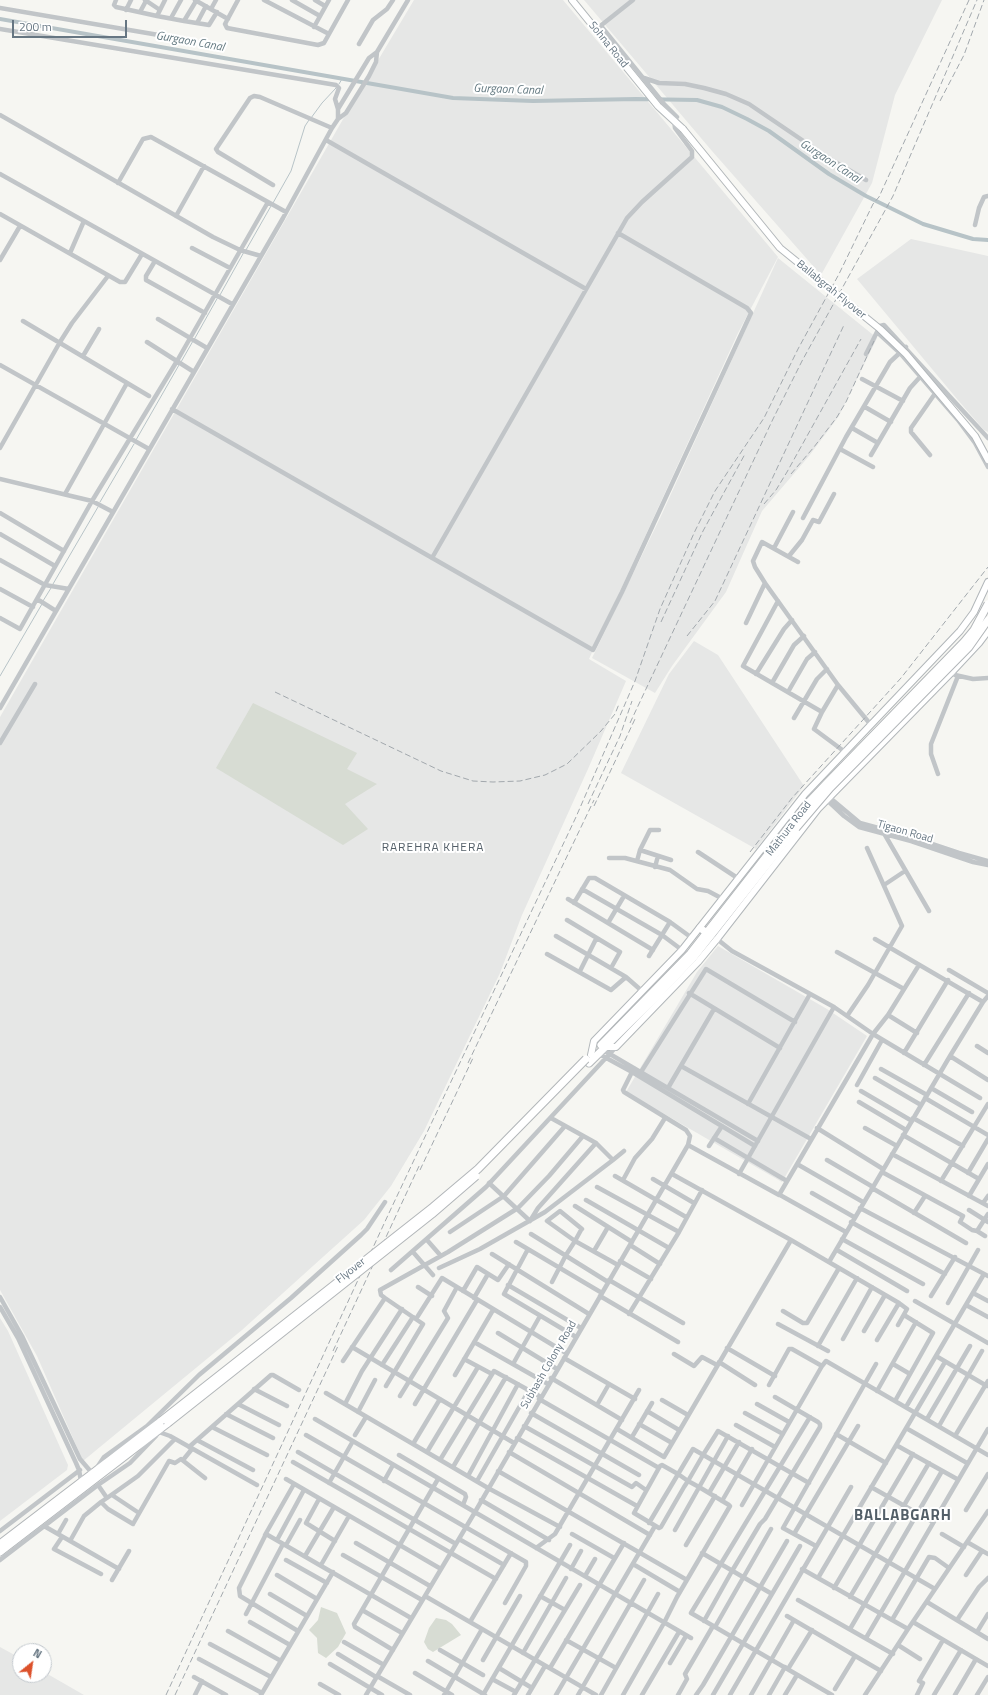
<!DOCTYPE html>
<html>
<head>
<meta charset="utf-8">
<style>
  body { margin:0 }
  #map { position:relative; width:988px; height:1695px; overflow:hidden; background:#f6f6f2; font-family:"Titillium Web",sans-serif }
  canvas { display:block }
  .north { position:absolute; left:12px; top:1643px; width:40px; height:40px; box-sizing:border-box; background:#fff; border:1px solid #c2c8cd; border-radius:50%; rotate:30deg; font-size:11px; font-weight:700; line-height:16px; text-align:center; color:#667682 }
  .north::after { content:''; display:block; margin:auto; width:14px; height:18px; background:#dc512b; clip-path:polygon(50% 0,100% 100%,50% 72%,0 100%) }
  .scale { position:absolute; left:12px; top:20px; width:115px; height:18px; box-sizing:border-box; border:2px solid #667682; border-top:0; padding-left:5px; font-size:12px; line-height:14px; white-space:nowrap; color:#667682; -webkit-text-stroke:3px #fff; paint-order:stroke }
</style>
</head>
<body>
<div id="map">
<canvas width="988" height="1695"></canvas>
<div class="north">N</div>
<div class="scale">200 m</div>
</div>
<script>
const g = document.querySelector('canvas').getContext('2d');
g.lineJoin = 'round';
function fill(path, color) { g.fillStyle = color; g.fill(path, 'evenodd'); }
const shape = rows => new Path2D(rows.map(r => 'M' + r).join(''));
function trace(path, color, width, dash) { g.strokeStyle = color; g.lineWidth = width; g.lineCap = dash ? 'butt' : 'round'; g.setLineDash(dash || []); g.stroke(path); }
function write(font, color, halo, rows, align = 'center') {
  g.font = font + ' "Titillium Web",sans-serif'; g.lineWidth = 4; g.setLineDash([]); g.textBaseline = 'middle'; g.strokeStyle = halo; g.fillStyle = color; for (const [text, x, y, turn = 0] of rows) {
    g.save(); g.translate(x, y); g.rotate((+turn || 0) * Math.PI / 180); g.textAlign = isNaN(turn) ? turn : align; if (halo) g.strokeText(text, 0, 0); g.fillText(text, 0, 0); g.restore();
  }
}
fill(shape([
  [414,0,563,0,778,257,738,333,589,659,626,681,588,769,522,915,500,973,424,1131,391,1186,364,1220,242,1330,83,1461,37,1356,0,1290,0,717,346,114],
  [584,0,942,0,895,95,872,183,821,275,712,151],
  [911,239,988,256,988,432,984,430,957,399,857,279],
  [778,258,877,338,839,416,809,456,762,511,726,592,672,666,655,693,592,658,661,516],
  [694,641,718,655,804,786,756,849,621,773,669,674],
  [718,946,827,1009,867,1036,782,1182,626,1092,697,972],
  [0,1318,8,1331,68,1465,67,1470,0,1521],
  [0,1647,20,1658,20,1675,44,1675,44,1672,84,1695,0,1695]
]), '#e6e7e6');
fill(shape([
  [253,703,357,753,347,769,377,784,345,804,368,829,343,845,216,768],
  [321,1607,337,1613,346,1633,338,1647,326,1658,318,1653,317,1638,309,1630,318,1620],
  [436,1618,446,1620,452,1624,461,1635,433,1652,428,1649,424,1642,429,1628]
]), '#d7dcd3');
trace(shape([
  [339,84,342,79],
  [311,118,322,103,336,88],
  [273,203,291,171,305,126,309,120],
  [246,250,271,206],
  [220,295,244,252],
  [195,338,218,297],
  [181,362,193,341],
  [136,440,179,365],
  [100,502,134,444],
  [53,584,98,507],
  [43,601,51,588],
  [0,676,42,604]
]), '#b7c3c7', 1);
trace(shape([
  [0,19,453,98,533,101,636,99,697,100,722,107,747,119,769,131,829,174,866,196,923,224,973,239,988,240]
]), '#b7c3c7', 4);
const major = shape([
  [572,0,658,106,683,129],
  [605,1047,616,1047,698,962,717,939,818,809,951,673,979,643,988,631],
  [591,1055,594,1041,682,950,805,794,960,631,974,612,988,582]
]);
const highway = shape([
  [700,928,707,933],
  [601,1045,690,954,790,826],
  [589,1063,655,998,693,958,796,828],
  [0,1544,161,1421],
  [0,1552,168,1423]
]);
trace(major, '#b2b7ba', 8);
trace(highway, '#b2b6b9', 9);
trace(shape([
  [116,0,114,5,116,7,157,16],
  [145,0,160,10],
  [165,0,157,16,184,21,196,1],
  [195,0,228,19],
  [238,0,225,24,227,28,318,45,324,43,348,0],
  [264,0,329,34],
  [292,0,320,16],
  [315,0,325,6],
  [0,8,188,40],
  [211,9,216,0],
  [126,10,131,0],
  [140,12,146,1],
  [171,18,181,0],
  [184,21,209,25,217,12],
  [197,23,206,6],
  [314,27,329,0],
  [599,27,633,0],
  [0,29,336,85,339,88,335,99,338,109],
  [359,44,373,20,387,9,393,0],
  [644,78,659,83,685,84,704,88,726,94,749,104,830,159,866,180],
  [0,115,213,237,240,250,261,256],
  [338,119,338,109,369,58,377,52,408,0],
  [326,140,586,289],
  [0,174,232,304],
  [118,183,143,139,151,137,286,212],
  [273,185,218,152,216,149,250,98,254,96,260,97,332,128],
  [0,214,120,282,125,282,142,254],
  [176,216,204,166],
  [975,225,979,208,984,197,988,196],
  [192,248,230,268],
  [70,253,84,221],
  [0,260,20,226],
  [155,261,146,276,146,280,205,313],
  [158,319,207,348],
  [23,321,149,396],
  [877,332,900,353,958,420,975,443,988,467],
  [147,342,194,372],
  [866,354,880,326,884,325,988,438],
  [83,356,99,329],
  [0,365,149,449],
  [862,379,903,401],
  [865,407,891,422],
  [172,409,593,650,622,592,751,313,747,308,618,233],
  [852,428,878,443],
  [0,448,60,342,72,323,108,276],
  [840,449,873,467],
  [871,455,910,388,920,377],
  [930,455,911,432,911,428,934,395],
  [0,479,92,501,113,512],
  [65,494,127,383],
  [0,513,64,551],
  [803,518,846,437,890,362,906,347],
  [0,534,55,566],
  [774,548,793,512],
  [789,556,802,540,813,520,819,522,834,494],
  [432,558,627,218,642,202,692,157,692,151,675,128,674,120,677,117,664,104,601,26],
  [0,560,45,585,69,589],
  [798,562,762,542,753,561,755,567,765,583,838,685,871,725],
  [0,589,33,607],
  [37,599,56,611],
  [778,601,743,666,822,712],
  [0,618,20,629,92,501,177,361,268,202],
  [746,623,765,583],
  [756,674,784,629,792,620],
  [955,675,973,679,988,678],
  [772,683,794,645,804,636],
  [838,685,822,712,814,729,845,752],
  [788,692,807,659,815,652],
  [0,708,283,218,332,128,338,119,346,113,369,76,376,62,377,52],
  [794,718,817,679,827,669],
  [0,743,35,684],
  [938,774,931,754,931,744,958,676],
  [829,797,860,823,908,836,959,853,988,861],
  [827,800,844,816,859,827,911,841,973,862,988,865],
  [885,835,929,911],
  [640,850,671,860],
  [698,852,739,879],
  [609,858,625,858,670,870,697,889,708,891,723,899],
  [637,861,640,850,650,830,659,830],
  [655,867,658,856],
  [884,885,905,871],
  [582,889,662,935,682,950],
  [568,899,653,950],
  [574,903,589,878,595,878,670,922,692,938],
  [567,920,620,952,611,968],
  [608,923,624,896],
  [556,936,626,977],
  [717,939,732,951,834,1007,873,1034,980,1098],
  [875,939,983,1002],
  [837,952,904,989],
  [547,954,611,990,626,977,642,991],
  [649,956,670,922],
  [949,970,988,993],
  [580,971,596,939],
  [689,993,780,1048],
  [847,1016,868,985,902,926,867,848],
  [917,1033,888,1015,919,965],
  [977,1046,988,1053],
  [603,1050,758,1141],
  [904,1053,948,980],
  [599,1054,632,1072,755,1146],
  [950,1056,988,1080],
  [924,1065,969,993],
  [681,1066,811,1139],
  [881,1069,927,1095],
  [641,1072,706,969,795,1022],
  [875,1078,921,1105],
  [857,1085,882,1040],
  [668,1088,714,1009],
  [931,1088,972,1112],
  [861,1091,912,1121],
  [925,1098,988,1135],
  [859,1102,906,1130],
  [748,1104,810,994],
  [913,1118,963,1146],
  [817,1128,883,1169],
  [865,1128,897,1146],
  [903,1135,979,1179],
  [714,1138,787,1181],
  [688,1145,779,1195,873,1034,888,1015],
  [709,1146,722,1126],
  [892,1154,988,1206],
  [613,1160,624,1151],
  [827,1160,873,1187],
  [797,1164,863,1202],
  [882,1172,963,1216,960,1222,972,1230,977,1231,988,1214],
  [968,1173,988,1139],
  [672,1174,791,1240,899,1303,907,1309,898,1325],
  [739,1174,834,1007],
  [615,1176,686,1217],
  [653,1179,694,1203],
  [623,1180,635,1158,652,1139,665,1118],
  [941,1181,988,1104],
  [489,1183,530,1221,538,1208,596,1143],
  [597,1187,679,1232],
  [872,1188,966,1243],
  [812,1193,854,1217],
  [780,1195,846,1232],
  [969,1196,988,1164],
  [586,1200,669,1248],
  [983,1203,988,1196],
  [575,1206,632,1242],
  [860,1208,988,1276],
  [969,1210,988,1222],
  [914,1213,925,1196],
  [851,1222,945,1274],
  [977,1231,985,1236],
  [450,1232,504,1196,565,1126],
  [531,1234,608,1282],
  [842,1239,923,1284],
  [427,1240,441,1256],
  [516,1242,602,1293],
  [630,1245,660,1264],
  [528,1249,504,1294,576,1337],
  [837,1250,907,1291],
  [594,1251,608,1227],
  [413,1252,433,1275],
  [492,1254,589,1314],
  [620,1261,651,1279],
  [829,1262,950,1056,983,1002,988,996],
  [439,1268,480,1249,545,1212,613,1160,596,1143,551,1118],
  [391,1270,486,1187,616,1047],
  [609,1280,683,1323],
  [552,1282,566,1255,575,1241,581,1230,582,1229,560,1211,547,1221,575,1241,618,1265],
  [508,1285,581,1328],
  [418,1287,432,1296],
  [463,1291,477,1267,498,1280,509,1264],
  [973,1293,988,1301],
  [600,1296,678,1342],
  [931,1296,955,1257],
  [0,1297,22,1336,80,1459,92,1473],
  [474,1298,488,1274],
  [915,1301,988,1343],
  [948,1303,978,1250],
  [966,1305,988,1317],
  [0,1307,18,1338,76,1463,79,1470,81,1481],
  [783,1311,803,1323,807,1323,839,1268],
  [629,1314,679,1232,702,1190],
  [416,1319,442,1278,566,1353],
  [778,1324,828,1351],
  [864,1331,885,1295],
  [498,1333,557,1369],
  [843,1339,872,1287],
  [877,1340,899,1303],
  [474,1342,548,1384],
  [818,1346,857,1278],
  [352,1347,514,1443],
  [727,1348,775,1376],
  [674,1354,694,1366,702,1357,717,1365],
  [936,1356,987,1386],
  [564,1358,635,1399],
  [464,1359,492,1374],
  [343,1361,385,1298],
  [719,1362,755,1385],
  [513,1364,540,1316],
  [893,1364,910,1374],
  [382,1365,413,1317],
  [455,1375,493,1310],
  [551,1378,622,1420],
  [769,1385,789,1349,792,1349,822,1366],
  [386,1386,423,1324,385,1298,381,1295,380,1290,448,1252,518,1208,549,1176,583,1136],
  [254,1389,287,1406],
  [877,1391,916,1322],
  [326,1393,488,1488,560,1527],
  [400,1396,448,1318,444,1311,457,1287],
  [539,1399,659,1468],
  [662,1400,688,1415],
  [895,1401,933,1333,904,1315],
  [238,1404,279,1425],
  [345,1404,362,1371,402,1309],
  [415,1404,477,1300],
  [757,1404,789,1422],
  [597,1405,609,1384],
  [906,1407,984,1274],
  [647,1411,679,1430],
  [358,1412,375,1380],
  [531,1413,639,1475],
  [745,1413,783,1434],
  [226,1414,273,1438],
  [810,1417,691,1613,832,1695],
  [315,1419,691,1638],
  [927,1419,970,1346],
  [639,1424,672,1443],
  [736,1425,775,1447],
  [524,1426,632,1487,636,1483,646,1490],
  [939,1426,982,1351],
  [212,1427,267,1455],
  [906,1428,967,1463],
  [617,1429,664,1457,791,1240],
  [159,1432,170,1436,257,1485],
  [836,1434,886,1463],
  [306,1435,526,1562,526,1566,505,1603],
  [355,1435,366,1417],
  [955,1436,988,1381],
  [632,1437,652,1403],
  [517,1438,637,1506],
  [197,1440,253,1470],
  [413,1444,440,1399],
  [896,1445,957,1479],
  [189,1447,271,1375,273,1375,299,1390],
  [298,1452,456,1544],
  [427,1452,478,1367],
  [509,1452,650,1535],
  [399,1455,465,1494,466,1497,463,1505],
  [183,1460,192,1449],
  [440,1460,494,1371,541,1397],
  [293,1462,496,1579],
  [98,1466,104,1457,147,1426,199,1375,291,1298,361,1235,367,1229,385,1202],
  [453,1467,506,1377],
  [498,1471,687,1580],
  [468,1476,518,1384],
  [286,1479,441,1569],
  [384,1481,393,1465],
  [477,1481,529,1390],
  [329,1483,353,1441],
  [98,1485,107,1498,101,1502,108,1509,133,1524,169,1461,175,1463,181,1459,205,1478],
  [871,1487,933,1522],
  [709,1493,739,1442],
  [112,1495,139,1513],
  [107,1498,138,1476,175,1439],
  [319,1499,306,1523,335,1541],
  [481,1500,549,1540],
  [722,1501,752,1449],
  [742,1505,822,1366,826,1361,988,1455],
  [966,1510,988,1474],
  [649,1523,693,1449,935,1589],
  [44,1526,119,1569],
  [675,1530,728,1436],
  [0,1531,80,1470],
  [58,1534,66,1520],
  [572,1534,614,1558],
  [794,1534,858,1426],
  [942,1534,964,1547],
  [265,1535,294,1484],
  [62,1537,54,1549,101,1574],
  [459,1539,504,1565],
  [277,1540,304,1490],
  [70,1541,84,1516,101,1502],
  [967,1542,988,1554],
  [356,1543,430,1586],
  [286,1545,300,1520],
  [686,1545,715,1496],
  [816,1546,783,1528,876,1364],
  [536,1548,555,1534,639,1390],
  [702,1553,772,1594],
  [343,1555,422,1600],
  [305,1556,334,1507],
  [0,1560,98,1485,130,1463,156,1436],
  [286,1560,327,1583],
  [633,1564,680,1592],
  [321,1565,349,1516],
  [571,1569,581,1551],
  [802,1569,908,1629],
  [277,1575,317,1599],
  [966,1575,982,1551],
  [585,1576,595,1559],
  [818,1578,945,1362],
  [112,1580,129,1551],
  [834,1588,913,1454],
  [270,1594,307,1616],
  [425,1596,596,1695],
  [540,1596,565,1610],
  [850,1597,929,1463],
  [798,1600,893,1654],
  [927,1602,988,1639],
  [362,1610,402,1633],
  [246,1614,283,1544],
  [787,1616,881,1671],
  [892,1620,929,1557,935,1558,949,1568],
  [957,1620,979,1587,988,1578],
  [704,1621,732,1571,760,1524,765,1519,820,1427,820,1424,818,1422,775,1397],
  [250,1622,290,1645],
  [470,1622,511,1553],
  [913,1622,988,1666],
  [715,1627,771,1529],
  [850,1629,942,1471],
  [228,1631,281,1661],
  [298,1631,240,1596,239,1588,266,1534,411,1618],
  [977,1632,988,1614],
  [866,1638,988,1429],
  [566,1640,616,1668],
  [344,1642,384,1665],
  [210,1644,271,1677],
  [898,1645,920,1659],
  [393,1650,355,1627,354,1624,438,1479],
  [440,1650,483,1675],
  [523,1653,566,1578],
  [338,1654,376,1677],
  [199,1659,262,1693],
  [483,1660,520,1596],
  [428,1661,485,1695],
  [670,1663,686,1636],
  [330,1664,382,1695],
  [499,1668,532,1688],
  [550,1668,624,1543],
  [788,1669,812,1630],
  [415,1673,452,1695],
  [377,1676,410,1695],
  [194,1677,226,1695],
  [492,1679,516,1692],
  [320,1684,339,1695],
  [835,1689,855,1656],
  [195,1695,202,1681],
  [261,1695,333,1572],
  [366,1695,475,1512,688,1145,690,1136,686,1130,624,1092,623,1090,634,1068],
  [444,1695,482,1629],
  [483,1695,570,1545],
  [514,1695,580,1585],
  [528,1695,545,1666],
  [556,1695,655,1526],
  [578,1695,644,1580],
  [601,1695,658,1594],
  [623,1695,664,1623,677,1597,730,1506,729,1505,699,1487,688,1481,678,1474,662,1465,660,1466,634,1513,659,1528,661,1527,684,1487,688,1481,703,1455,718,1431,809,1483],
  [642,1695,679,1632],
  [678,1695,687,1679,685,1674,713,1626],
  [696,1695,703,1685,787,1541],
  [713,1695,800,1546],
  [730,1695,851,1487],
  [751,1695,794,1620],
  [769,1695,785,1667],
  [785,1695,797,1675],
  [865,1695,908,1629,988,1511],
  [917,1695,923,1683,919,1681,943,1640],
  [934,1695,961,1650],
  [955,1695,976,1659],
  [977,1695,988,1677]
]), '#c1c5c8', 4.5);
trace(major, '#fff', 6);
trace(highway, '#fff', 7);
trace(shape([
  [940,101,964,55,984,0],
  [791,474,814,447,837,417,846,402,874,341],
  [764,504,776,490,787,472,861,339],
  [661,622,703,531,745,454],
  [687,636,715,601,844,325],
  [275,692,441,771,473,781,493,782,520,781,545,775,567,764,601,731,615,714,619,704],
  [630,723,773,419,802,361,893,196,977,0],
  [588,804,620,736,632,701],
  [594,806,635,719],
  [750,852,792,798,901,678,988,567],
  [468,1063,594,800],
  [420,1170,473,1058],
  [333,1351,420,1164],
  [166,1695,389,1213,576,817,635,681,660,609,695,531,715,491,764,418,798,349,839,274,873,204,879,197,969,0],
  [175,1695,338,1346]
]), '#a2a8ad', 1, [6, 3]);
const majorBridge = shape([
  [683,129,780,248,880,329,906,354,975,436,988,460]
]);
const highwayBridge = shape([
  [790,826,808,803,826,784,964,642,974,630,988,604],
  [796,828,830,788,969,647,988,620],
  [161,1421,433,1207,478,1169,586,1059],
  [168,1423,432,1214,476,1176]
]);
trace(majorBridge, '#b2b7ba', 8, []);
trace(highwayBridge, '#b2b6b9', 9, []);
trace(majorBridge, '#fff', 6);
trace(highwayBridge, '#fff', 7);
write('11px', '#667682', '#fff', [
  ["Sohna Road",608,45,51],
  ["Ballabgrah Flyover",831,290,39],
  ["Mathura Road",789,829,-52],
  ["Tigaon Road",905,832,16],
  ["Flyover",351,1271,-38],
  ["Subhash Colony Road",549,1365,-60]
]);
write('italic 12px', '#61777f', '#fff', [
  ["Gurgaon Canal",190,42,10],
  ["Gurgaon Canal",508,90,2],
  ["Gurgaon Canal",830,162,33]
]);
g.letterSpacing = '1px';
write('12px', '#535f68', '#fff', [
  ["RAREHRA KHERA",433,848]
]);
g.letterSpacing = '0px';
g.letterSpacing = '1px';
write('bold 15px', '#535f68', '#fff', [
  ["BALLABGARH",903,1516]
]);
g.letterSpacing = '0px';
</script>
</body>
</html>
